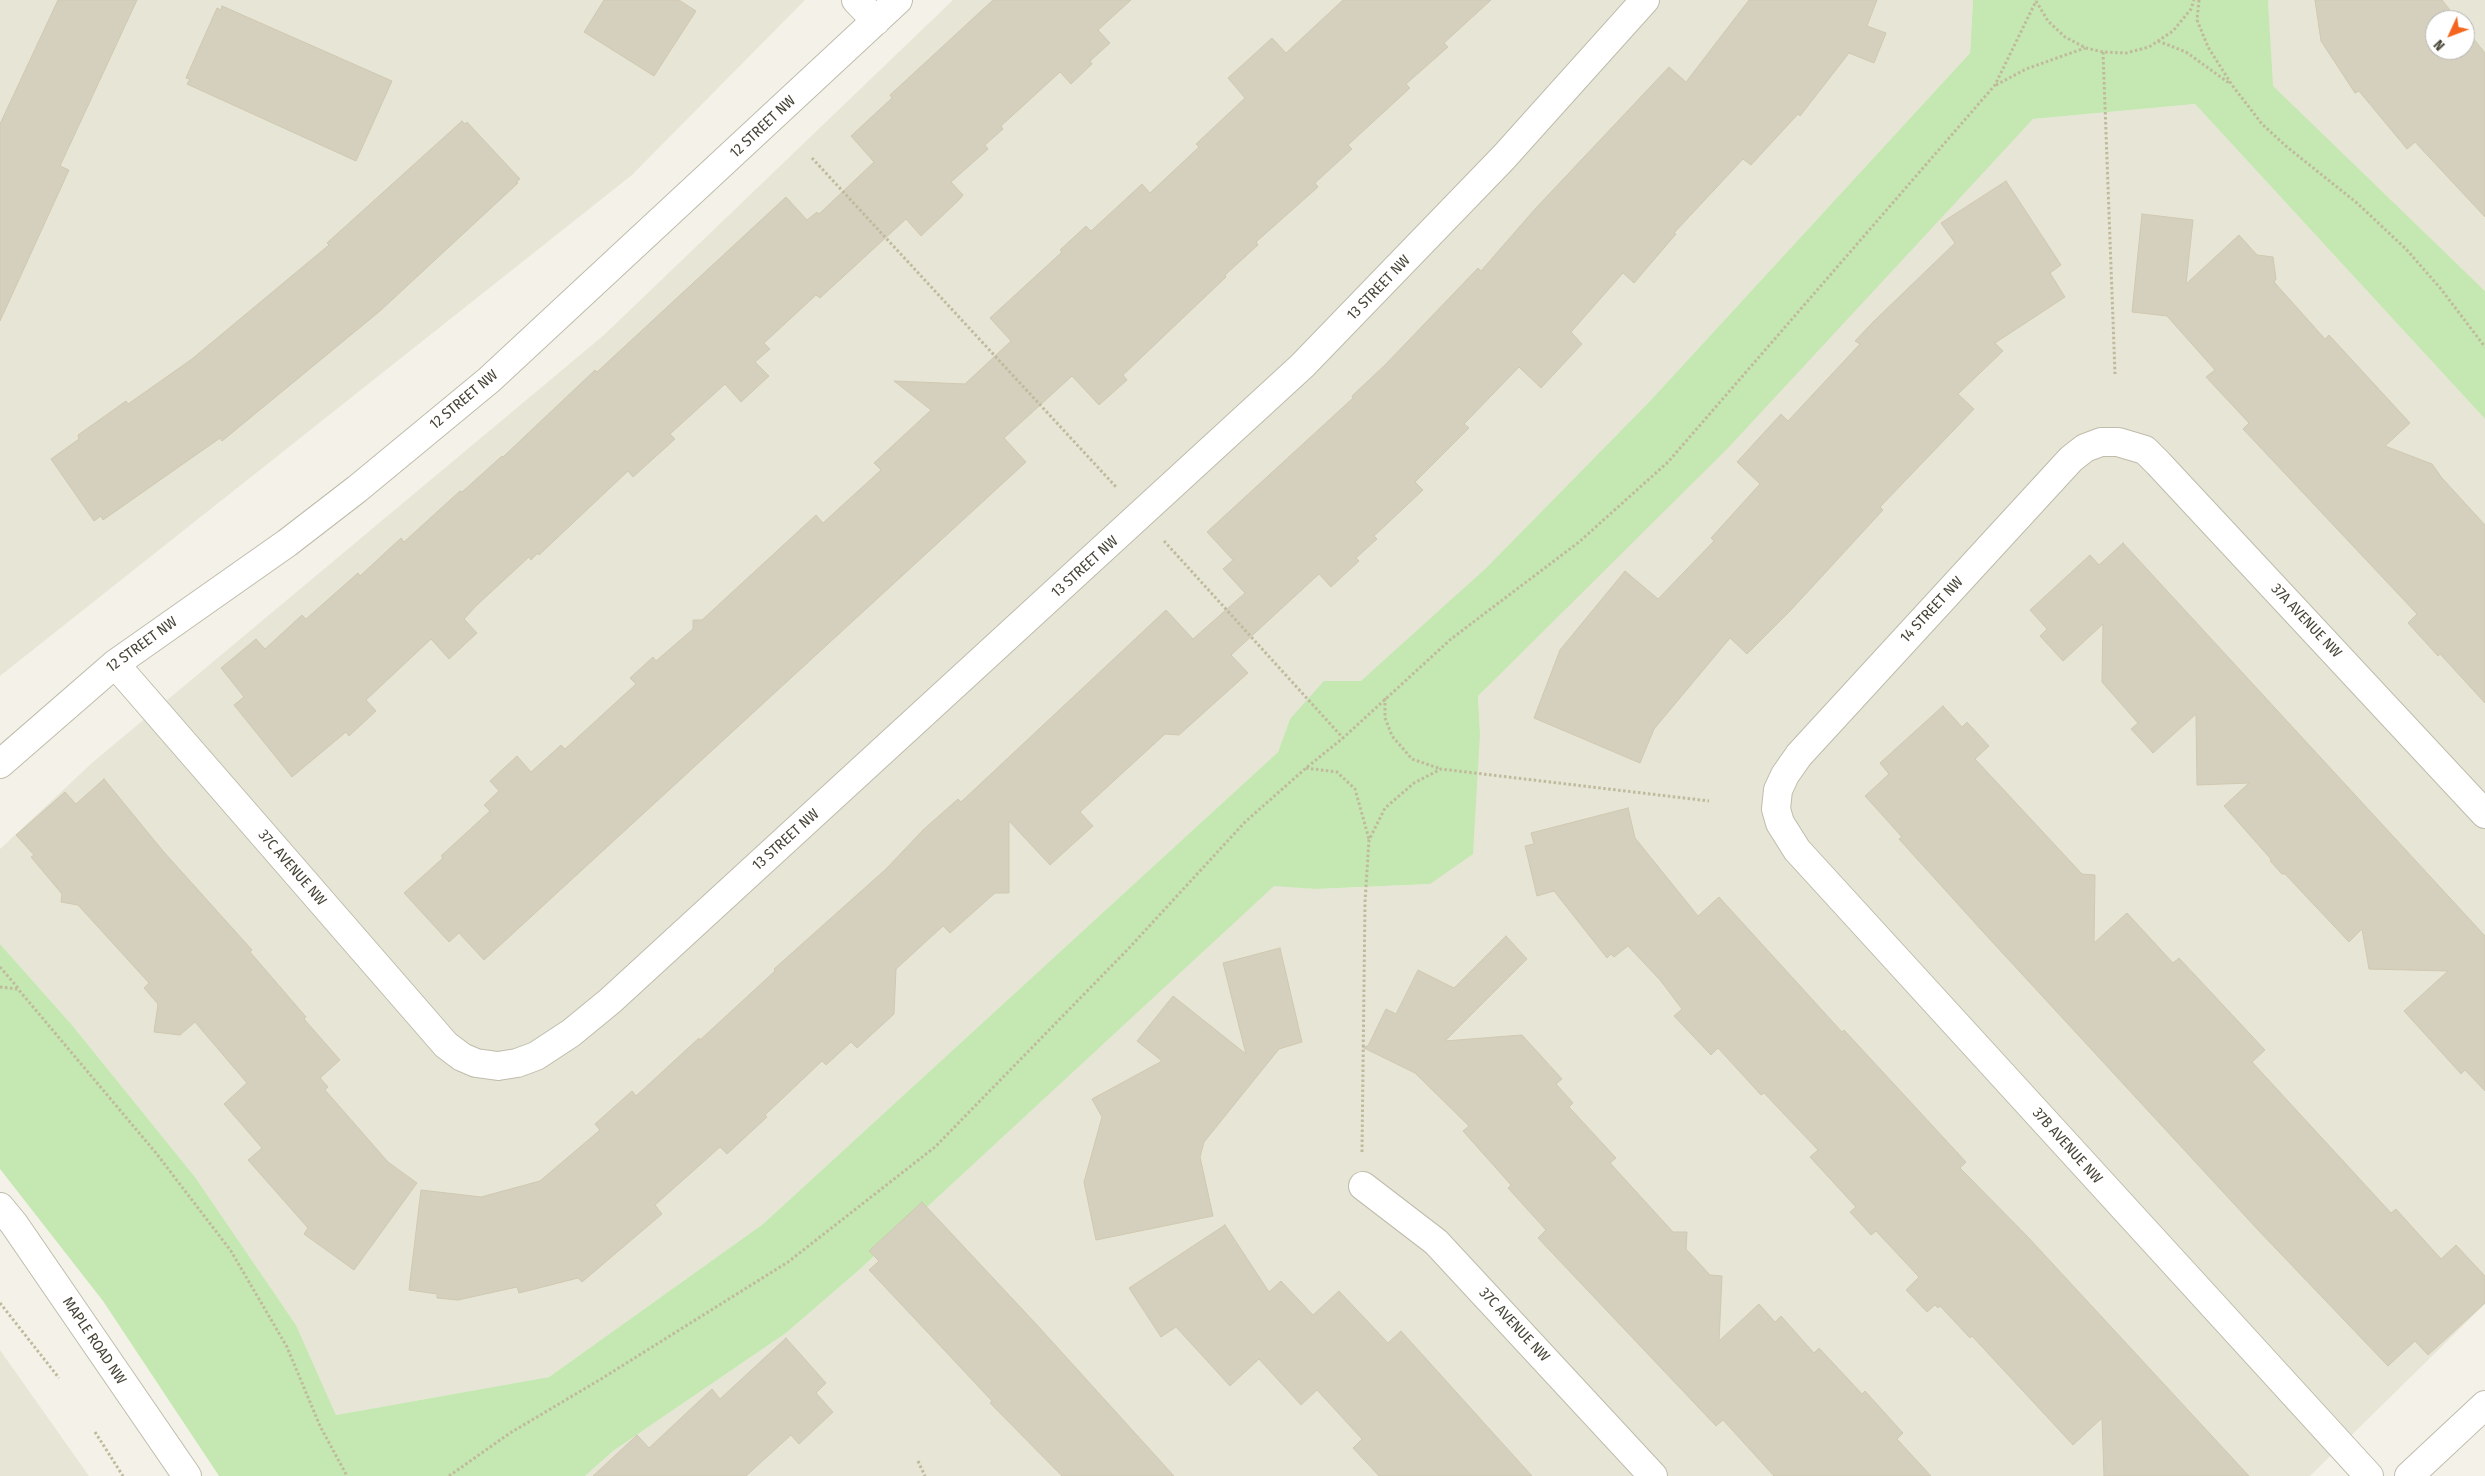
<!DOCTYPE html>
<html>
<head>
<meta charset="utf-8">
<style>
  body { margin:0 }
  #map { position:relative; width:2485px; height:1476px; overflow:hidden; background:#f4f2e8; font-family:"Fira Sans Condensed",sans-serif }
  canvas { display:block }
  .north { position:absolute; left:2425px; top:10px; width:50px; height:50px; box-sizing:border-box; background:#fff; border:1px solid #b5b4af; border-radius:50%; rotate:227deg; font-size:14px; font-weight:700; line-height:20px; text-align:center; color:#474437 }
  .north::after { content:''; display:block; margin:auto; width:18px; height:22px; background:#f4661f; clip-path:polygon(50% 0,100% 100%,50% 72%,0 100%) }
</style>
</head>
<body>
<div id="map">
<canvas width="2485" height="1476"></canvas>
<div class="north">N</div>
</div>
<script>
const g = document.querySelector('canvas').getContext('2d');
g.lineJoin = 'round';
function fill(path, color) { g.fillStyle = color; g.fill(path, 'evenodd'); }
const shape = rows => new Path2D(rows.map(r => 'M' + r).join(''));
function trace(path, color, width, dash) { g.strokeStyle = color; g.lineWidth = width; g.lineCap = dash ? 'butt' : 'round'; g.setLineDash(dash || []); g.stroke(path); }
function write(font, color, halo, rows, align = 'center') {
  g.font = font + ' "Fira Sans Condensed",sans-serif'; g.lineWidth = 5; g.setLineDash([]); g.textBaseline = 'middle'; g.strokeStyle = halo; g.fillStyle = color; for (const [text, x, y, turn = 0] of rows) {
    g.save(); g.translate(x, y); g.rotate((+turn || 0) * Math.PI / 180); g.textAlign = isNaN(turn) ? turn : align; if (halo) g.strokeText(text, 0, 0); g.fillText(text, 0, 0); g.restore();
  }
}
fill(shape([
  [0,0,805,0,632,175,0,676],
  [953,0,1973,0,1970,53,1650,401,1486,568,1361,682,1290,719,1278,752,763,1224,549,1377,336,1415,296,1325,195,1177,72,1025,0,944,0,849,93,762,604,335],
  [2268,0,2485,0,2485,291,2272,86],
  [2435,20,2465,20,2465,50,2435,50],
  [2195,104,2485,419,2485,1304,2310,1476,585,1476,613,1451,786,1333,859,1270,1274,885,1316,889,1430,884,1480,733,1478,696,2033,119],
  [0,1350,89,1476,0,1476]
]), '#e7e5d6');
fill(shape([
  [1973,0,2268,0,2273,86,2485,291,2485,419,2195,104,2033,119,1727,449,1478,696,1480,733,1473,854,1430,884,1316,889,1274,886,859,1270,786,1333,613,1451,585,1476,219,1476,103,1301,0,1169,0,944,72,1025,195,1177,296,1325,336,1415,549,1377,763,1224,1278,752,1290,719,1324,681,1361,681,1486,568,1650,401,1970,53]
]), '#c5e7b2');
const building = shape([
  [58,0,137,0,60,166,69,170,0,321,0,124,58,0],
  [604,0,679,0,696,11,654,76,584,32,604,0],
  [993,0,1131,0,1098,30,1110,43,1090,61,1092,64,1071,84,1060,72,1001,126,1003,129,985,145,988,149,951,182,963,195,959,200,921,236,906,219,820,298,816,295,764,343,770,349,755,362,769,376,741,402,725,384,670,434,675,439,633,477,628,471,539,555,538,553,531,560,529,557,477,605,464,619,477,633,449,659,431,639,366,700,376,711,349,736,346,732,292,777,234,705,244,697,221,668,256,639,265,649,302,615,306,619,358,573,360,576,401,538,404,542,460,491,462,492,502,456,503,457,595,370,597,372,786,197,807,220,817,212,819,214,874,162,851,136,892,98,890,95,993,0],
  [1343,0,1491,0,1444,43,1448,47,1406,84,1410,88,1348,145,1352,149,1315,183,1318,187,1256,242,1258,245,1225,275,1226,277,1123,375,1127,380,1099,405,1072,376,1004,438,1026,462,484,960,459,933,449,942,404,893,443,858,441,856,490,811,484,805,499,791,490,781,517,756,531,772,561,745,565,749,636,684,630,678,653,657,656,661,693,629,693,620,702,620,816,515,823,523,881,470,874,463,931,410,894,381,965,384,1011,341,990,318,1062,252,1060,250,1086,226,1091,231,1142,184,1150,193,1199,147,1196,144,1245,98,1228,78,1272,38,1286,53,1343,0],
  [1749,0,1877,0,1867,26,1886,33,1874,63,1849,53,1800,116,1798,114,1751,165,1743,159,1674,233,1676,234,1634,283,1623,273,1571,332,1582,344,1541,388,1519,367,1464,424,1469,428,1415,482,1423,490,1374,536,1377,539,1356,558,1359,561,1331,587,1319,574,1231,655,1248,673,1179,735,1165,734,1080,812,1093,826,1050,865,1009,821,1009,893,995,893,950,933,943,926,896,969,894,1014,857,1048,851,1042,826,1065,822,1061,765,1115,767,1117,727,1154,720,1147,655,1205,662,1214,582,1282,578,1278,519,1293,517,1287,458,1300,437,1298,437,1294,409,1290,421,1190,481,1197,540,1181,600,1130,595,1124,632,1091,636,1096,699,1038,700,1040,775,971,774,969,886,869,923,830,958,799,961,802,1166,610,1193,639,1245,593,1223,569,1233,560,1207,532,1353,398,1352,396,1385,365,1478,268,1481,271,1535,209,1669,67,1686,82,1749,0],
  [2315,0,2442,0,2458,20,2435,20,2435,50,2465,50,2465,28,2485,53,2485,217,2415,142,2407,149,2359,91,2355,93,2321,41,2315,0],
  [222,6,392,81,356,161,187,84,190,79,186,78,217,8,221,10,222,6],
  [462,121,465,124,467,122,520,179,516,182,518,183,380,311,222,441,220,438,103,520,101,516,94,521,51,459,79,439,78,435,126,401,128,404,192,359,329,245,327,243,462,121],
  [2006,181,2061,265,2050,273,2065,297,1995,343,2003,351,1958,394,1974,409,1880,507,1883,510,1790,611,1747,654,1730,638,1654,729,1640,763,1534,718,1560,650,1625,571,1658,599,1714,541,1711,538,1760,484,1737,462,1781,414,1788,421,1860,344,1855,341,1873,322,1955,243,1941,223,2006,181],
  [2142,214,2193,220,2186,284,2239,235,2257,255,2273,257,2276,279,2274,282,2325,339,2329,335,2410,423,2385,446,2432,464,2442,478,2485,525,2485,703,2440,654,2438,656,2408,623,2417,614,2243,429,2249,423,2206,377,2215,370,2167,316,2132,312,2142,214],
  [2123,543,2485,936,2485,1091,2465,1070,2461,1074,2404,1011,2448,971,2369,969,2362,929,2349,942,2285,874,2282,874,2271,862,2270,858,2224,806,2249,783,2197,785,2196,714,2153,753,2131,729,2138,723,2102,682,2103,624,2063,661,2040,636,2047,629,2030,610,2090,555,2099,565,2123,543],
  [1943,706,1962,727,1967,722,1989,746,1975,759,2082,874,2095,875,2094,943,2127,913,2173,963,2179,958,2265,1050,2252,1062,2391,1213,2396,1209,2441,1259,2456,1245,2485,1276,2485,1303,2428,1355,2415,1341,2388,1366,2259,1231,1984,933,1899,839,1902,837,1865,796,1889,774,1880,763,1943,706],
  [104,779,163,851,252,950,250,952,306,1017,304,1019,340,1060,320,1078,328,1087,325,1090,388,1162,417,1183,354,1270,304,1234,308,1228,248,1160,262,1148,224,1104,247,1083,195,1022,180,1035,154,1032,158,1004,144,988,149,983,78,905,61,902,62,894,31,857,34,855,16,835,65,792,76,804,104,779],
  [1628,808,1635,838,1698,916,1719,897,1842,1032,1844,1030,1966,1162,1960,1168,2027,1236,2249,1476,2104,1476,2102,1418,2073,1445,1972,1336,1970,1338,1940,1306,1938,1308,1935,1305,1927,1312,1906,1290,1919,1277,1876,1231,1871,1235,1850,1212,1856,1207,1810,1157,1818,1150,1764,1093,1761,1095,1718,1048,1711,1055,1674,1016,1682,1009,1660,980,1628,946,1614,957,1611,954,1607,958,1554,891,1537,896,1525,846,1534,844,1531,833,1628,808],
  [1506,936,1527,959,1445,1041,1522,1035,1562,1079,1556,1084,1573,1103,1569,1107,1616,1158,1610,1163,1673,1232,1687,1232,1686,1249,1710,1275,1722,1276,1719,1341,1759,1304,1775,1322,1781,1316,1814,1353,1819,1348,1862,1394,1865,1391,1903,1433,1897,1439,1931,1476,1774,1476,1723,1420,1716,1426,1538,1238,1546,1230,1508,1188,1511,1185,1463,1131,1469,1126,1415,1073,1362,1047,1368,1046,1386,1009,1396,1014,1418,970,1454,988,1506,936],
  [1280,948,1302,1042,1279,1049,1204,1142,1200,1157,1213,1216,1096,1240,1084,1182,1102,1117,1092,1099,1162,1061,1137,1041,1173,996,1246,1054,1223,963,1280,948],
  [922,1202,1037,1325,1174,1476,1062,1476,990,1403,992,1401,869,1270,879,1261,869,1251,922,1202],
  [1225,1225,1269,1292,1281,1281,1313,1315,1339,1291,1388,1343,1401,1331,1532,1476,1379,1476,1353,1448,1362,1439,1317,1390,1301,1405,1259,1359,1230,1386,1176,1327,1161,1337,1129,1288,1225,1225],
  [786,1338,826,1383,816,1393,833,1412,799,1444,791,1435,746,1476,593,1476,637,1435,649,1448,712,1389,720,1399,786,1338]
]);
fill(building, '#d5d0be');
trace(building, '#d0c9b1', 1);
const minor = shape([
  [856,0,876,21],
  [115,664,446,1045,462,1057,476,1063,498,1066,517,1063,536,1056,571,1033,610,1001,1302,366,1504,157,1645,0],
  [0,764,115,664,287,543,357,489,489,380,898,0],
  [1363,1186,1436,1242,1653,1476],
  [0,1207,14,1224,187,1476],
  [2369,1476,1797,850,1780,823,1776,809,1778,790,1785,775,1799,755,2071,459,2085,448,2101,442,2118,442,2145,450,2158,463,2485,814],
  [2409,1476,2485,1405]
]);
trace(minor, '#bfbcab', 30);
trace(shape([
  [2199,0,2197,20,2208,47,2232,85,2262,124,2287,147,2357,203,2406,249,2441,289,2485,347],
  [2036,1,2048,21,2065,37,2086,48,2103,52,2126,53,2149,47,2173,31,2191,9,2194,0],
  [2158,41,2186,52,2229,83],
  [2103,52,2115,374],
  [1996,85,2026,69,2085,48],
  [812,158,1117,488],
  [1164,541,1343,738],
  [1385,698,1385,718,1392,736,1412,759,1441,769],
  [1306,768,1337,772,1355,789,1369,839],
  [0,967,18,988],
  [0,987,18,989,156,1153,231,1251,287,1347,320,1426,347,1476],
  [1362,1152,1365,902,1369,840,1385,808,1414,783,1441,769,1709,801],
  [0,1303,59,1378],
  [95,1432,123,1476],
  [918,1461,925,1476],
  [449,1476,510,1433,601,1379,788,1262,935,1147,1130,947,1245,822,1306,768,1343,738,1451,639,1579,542,1668,462,1995,85,2036,1]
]), '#c0ba9c', 3, [2.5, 2.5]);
trace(minor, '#fff', 28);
write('15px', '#474437', '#fff', [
  ["12 STREET NW",763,127,-43],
  ["13 STREET NW",1379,288,-46],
  ["12 STREET NW",464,400,-40],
  ["13 STREET NW",1085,567,-42],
  ["14 STREET NW",1932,610,-47],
  ["37A AVENUE NW",2306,621,47],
  ["12 STREET NW",142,645,-36],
  ["13 STREET NW",786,840,-42],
  ["37C AVENUE NW",292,868,49],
  ["37B AVENUE NW",2067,1146,48],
  ["37C AVENUE NW",1514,1325,47],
  ["MAPLE ROAD NW",94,1341,56]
]);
</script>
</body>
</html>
